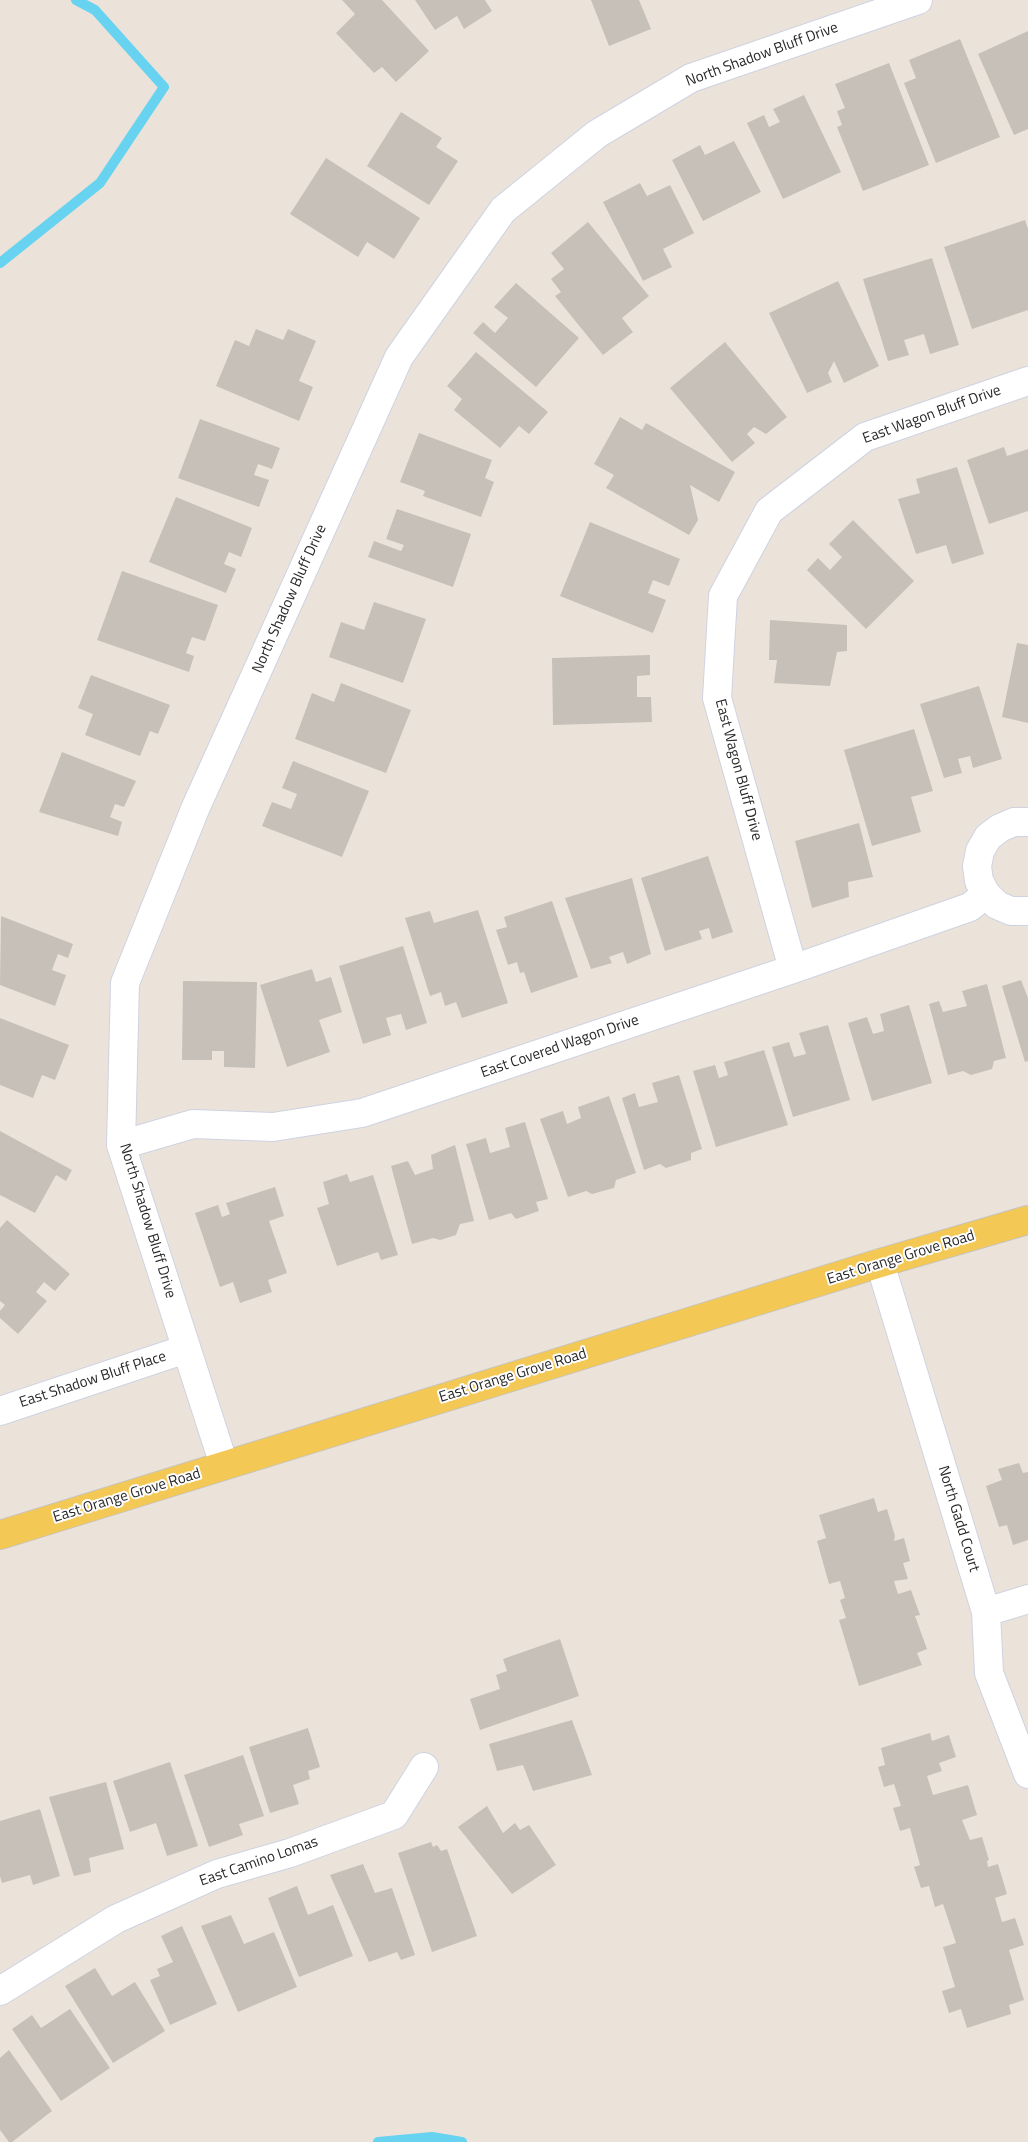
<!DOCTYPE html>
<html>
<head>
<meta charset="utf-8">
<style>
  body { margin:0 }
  canvas { display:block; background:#ebe3d9 }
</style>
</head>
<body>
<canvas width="1028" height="2142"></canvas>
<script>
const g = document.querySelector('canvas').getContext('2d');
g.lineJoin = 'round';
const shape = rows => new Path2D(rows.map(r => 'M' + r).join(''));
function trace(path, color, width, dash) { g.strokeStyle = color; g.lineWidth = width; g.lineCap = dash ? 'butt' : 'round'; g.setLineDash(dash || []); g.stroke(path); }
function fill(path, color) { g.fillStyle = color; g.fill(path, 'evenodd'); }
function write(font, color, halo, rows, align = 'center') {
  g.font = font + ' "Titillium Web",sans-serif'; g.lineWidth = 4; g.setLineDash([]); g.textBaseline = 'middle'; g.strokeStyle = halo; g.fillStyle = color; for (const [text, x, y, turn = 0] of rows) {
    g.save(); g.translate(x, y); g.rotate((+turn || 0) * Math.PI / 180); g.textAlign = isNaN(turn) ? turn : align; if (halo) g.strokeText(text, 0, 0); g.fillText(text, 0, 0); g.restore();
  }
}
trace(shape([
  [0,263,100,183,164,87,95,10,76,0],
  [378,2142,432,2137,462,2142]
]), '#68d2f1', 10);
fill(shape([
  [342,0,382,0,429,51,396,82,382,67,374,73,336,33,355,14],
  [415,0,485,0,492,11,464,29,457,16,435,30],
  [591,0,639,0,651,29,609,46],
  [1028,31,1028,129,1014,135,978,54],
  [960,39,1000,137,936,163,904,83,916,78,909,60],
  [889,63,929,165,863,191,837,127,842,125,837,111,845,108,835,84],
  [804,95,841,172,783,199,747,123,764,115,769,127,780,122,773,109],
  [401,112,442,138,436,147,458,161,429,205,367,166],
  [734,141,761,192,703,221,672,160,700,145,705,155],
  [326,158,420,218,394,259,367,242,358,257,290,214],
  [640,183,647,196,670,185,694,233,663,249,672,267,643,281,603,202],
  [1025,220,1028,229,1028,310,972,329,944,247],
  [588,222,649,296,622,318,633,332,603,355,555,296,561,292,551,279,564,269,551,253],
  [932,258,959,345,930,354,924,334,904,340,909,355,888,361,863,279],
  [838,281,879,366,844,383,834,361,828,373,832,382,807,393,769,313],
  [516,283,579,338,536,387,473,333,483,322,495,333,508,318,494,307],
  [256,329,283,340,288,329,316,341,299,381,313,387,299,421,216,386,235,340,249,346],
  [725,342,787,417,766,434,754,427,747,434,755,443,732,462,670,388],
  [476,352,548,412,529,434,519,426,500,448,454,410,462,399,447,386],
  [620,417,642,430,646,423,735,472,719,502,690,485,698,520,689,535,606,488,614,475,594,464],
  [200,419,280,448,272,469,258,464,254,475,269,480,259,507,178,478],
  [419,433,492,460,485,478,494,482,481,517,423,496,425,491,400,482],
  [1004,447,1007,456,1028,449,1028,511,989,524,967,460],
  [957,467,984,554,952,564,946,545,916,554,898,499,920,493,916,479],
  [176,497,252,528,241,557,229,552,224,564,236,569,226,593,149,562],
  [397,509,471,534,453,587,368,557,374,541,401,551,404,545,386,539],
  [853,520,914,581,866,629,807,570,818,558,830,570,842,557,829,544],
  [590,522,680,559,669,586,653,580,648,593,666,600,653,633,560,596],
  [122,571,218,605,205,641,192,637,186,653,194,656,189,672,97,640],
  [374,602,426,619,403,683,329,657,341,622,364,630],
  [770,620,847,625,847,651,837,652,830,686,774,683,777,660,769,660],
  [1017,643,1028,645,1028,723,1002,717],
  [650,655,650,675,637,676,637,697,651,697,652,722,553,725,552,658],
  [91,675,170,705,158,734,150,731,140,756,85,735,93,714,78,708],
  [341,683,411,710,386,773,295,739,312,693,334,702],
  [979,686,1002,759,973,768,970,756,958,759,962,773,944,778,920,704],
  [914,729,933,791,911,797,921,832,872,846,844,750],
  [62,752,136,781,124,807,115,804,110,817,122,822,118,836,39,812],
  [293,761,369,791,342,857,262,826,272,802,291,809,297,794,282,788],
  [859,823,873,877,848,882,849,897,812,908,795,841],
  [708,856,733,932,712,939,709,928,699,931,702,939,665,951,641,878],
  [632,878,651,954,627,964,623,952,609,957,612,963,591,969,565,898],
  [552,901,578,977,531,993,524,972,520,973,517,962,508,965,496,930,507,927,504,917],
  [478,910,508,1003,462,1018,456,1002,445,1006,441,992,430,996,405,918,430,911,434,923],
  [1,916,73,944,68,958,58,954,52,970,66,975,55,1006,0,985],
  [403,946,427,1023,406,1030,401,1014,386,1018,391,1035,363,1044,339,966],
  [312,969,316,982,331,977,342,1012,319,1020,330,1052,287,1067,260,985],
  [1021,980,1028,998,1028,1061,1025,1062,1002,986],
  [183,981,257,982,255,1068,224,1067,224,1051,212,1051,212,1060,182,1060],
  [987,984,1006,1058,994,1061,992,1069,971,1075,963,1071,948,1075,929,1004,939,1001,943,1012,967,1006,962,991],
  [909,1005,932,1083,872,1101,848,1023,867,1017,873,1034,884,1031,880,1014],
  [0,1018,69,1045,55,1080,42,1075,33,1098,0,1085],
  [828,1025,850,1100,793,1117,772,1047,789,1042,794,1057,806,1054,799,1033],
  [764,1050,788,1125,716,1147,693,1071,715,1065,719,1078,728,1075,724,1062],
  [679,1075,702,1149,691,1153,691,1160,666,1168,660,1164,644,1170,622,1098,635,1093,639,1107,658,1102,652,1083],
  [609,1096,636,1173,616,1180,614,1188,592,1194,586,1191,568,1197,540,1119,563,1111,567,1124,581,1118,578,1107],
  [525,1122,548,1199,536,1202,539,1211,516,1219,511,1213,489,1220,466,1144,486,1138,490,1153,510,1147,505,1128],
  [0,1131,72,1170,66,1181,56,1175,35,1213,0,1195],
  [455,1145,474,1221,460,1224,456,1235,440,1240,433,1238,412,1244,391,1166,408,1161,415,1175,433,1169,431,1155],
  [347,1174,350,1182,373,1175,398,1255,381,1260,378,1252,337,1266,317,1208,329,1204,323,1182],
  [275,1187,284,1216,269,1221,287,1273,268,1280,272,1292,240,1303,233,1282,220,1287,195,1213,218,1205,222,1217,230,1214,226,1203],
  [7,1220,70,1274,55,1291,44,1282,36,1292,47,1301,18,1334,0,1318,0,1311,5,1305,0,1301,0,1228],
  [1019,1463,1023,1473,1028,1472,1028,1540,1013,1545,1007,1525,999,1527,986,1486,1002,1480,998,1469],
  [874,1498,878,1512,887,1509,895,1536,894,1541,904,1538,910,1561,903,1563,908,1579,894,1581,898,1594,911,1590,920,1615,915,1616,927,1649,917,1653,922,1665,859,1686,839,1620,846,1618,840,1600,845,1598,840,1581,829,1584,817,1541,826,1538,819,1515],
  [560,1639,579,1696,480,1730,470,1699,500,1689,496,1675,507,1671,503,1659],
  [572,1720,592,1775,533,1791,523,1765,497,1771,489,1744],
  [308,1728,320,1767,308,1771,310,1779,293,1785,299,1804,270,1813,249,1747],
  [930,1733,932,1741,949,1735,956,1757,939,1763,942,1771,927,1776,933,1795,968,1785,977,1815,962,1820,970,1840,982,1837,989,1860,987,1861,988,1867,998,1864,1007,1894,995,1898,1002,1922,1015,1918,1024,1945,1009,1950,1024,2000,1009,2005,1011,2014,967,2028,961,2009,949,2013,942,1991,955,1987,943,1947,956,1943,943,1904,935,1907,929,1886,921,1888,914,1867,920,1865,910,1828,900,1831,893,1808,901,1806,894,1784,884,1787,878,1767,885,1765,881,1748],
  [243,1755,264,1816,239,1824,243,1835,209,1847,184,1775],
  [170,1762,198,1846,167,1856,156,1823,130,1832,113,1781],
  [106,1782,124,1849,89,1858,91,1872,74,1876,49,1797],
  [487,1806,503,1833,515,1823,520,1830,529,1825,556,1865,512,1894,458,1827],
  [40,1809,60,1876,33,1885,30,1875,2,1883,0,1876,0,1821],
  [431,1842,433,1847,437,1845,441,1851,447,1849,477,1936,432,1952,398,1853],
  [363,1864,375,1893,392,1888,415,1955,401,1960,397,1952,369,1962,330,1875],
  [297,1886,308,1915,333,1905,353,1956,299,1977,268,1898],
  [231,1915,244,1944,274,1932,297,1987,238,2012,201,1926],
  [182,1926,217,2004,170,2025,150,1980,160,1976,157,1969,173,1962,161,1936],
  [95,1968,112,1996,135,1982,165,2031,113,2063,65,1986],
  [70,2009,110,2068,61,2101,12,2029,32,2015,41,2028],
  [9,2050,52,2111,12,2142,9,2142,0,2130,0,2058]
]), '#c6c0b9');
const minor = shape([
  [1028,822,1014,822,1000,828,988,837,980,851,977,866,979,881,986,894,997,905,1011,911,1028,911],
  [793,969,717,698,723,596,769,511,865,437,1028,381],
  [121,1145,193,1124,273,1127,362,1113,793,969,970,907,986,894],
  [880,1263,986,1612,989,1673,1028,1774],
  [0,1411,186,1349],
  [224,1465,121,1145,125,983,195,809,399,357,503,210,597,134,691,78,918,0],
  [986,1612,1028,1599],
  [0,1991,116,1919,217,1874,290,1853,394,1815,424,1767]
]);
const major = shape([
  [0,1535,880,1263,1028,1220]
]);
trace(minor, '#ced3e2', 30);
trace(major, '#c3c3c3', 30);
trace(minor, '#fff', 28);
trace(major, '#f4c855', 28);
write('15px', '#282828', '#fff', [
  ["North Shadow Bluff Drive",762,55,-20],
  ["East Wagon Bluff Drive",932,415,-20],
  ["North Shadow Bluff Drive",290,599,-66],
  ["East Wagon Bluff Drive",738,770,75],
  ["East Covered Wagon Drive",560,1047,-19],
  ["North Shadow Bluff Drive",147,1221,73],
  ["East Orange Grove Road",901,1258,-17],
  ["East Orange Grove Road",513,1376,-17],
  ["East Shadow Bluff Place",93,1380,-18],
  ["East Orange Grove Road",127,1496,-17],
  ["North Gadd Court",958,1519,73],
  ["East Camino Lomas",259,1862,-19]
]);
</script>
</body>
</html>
